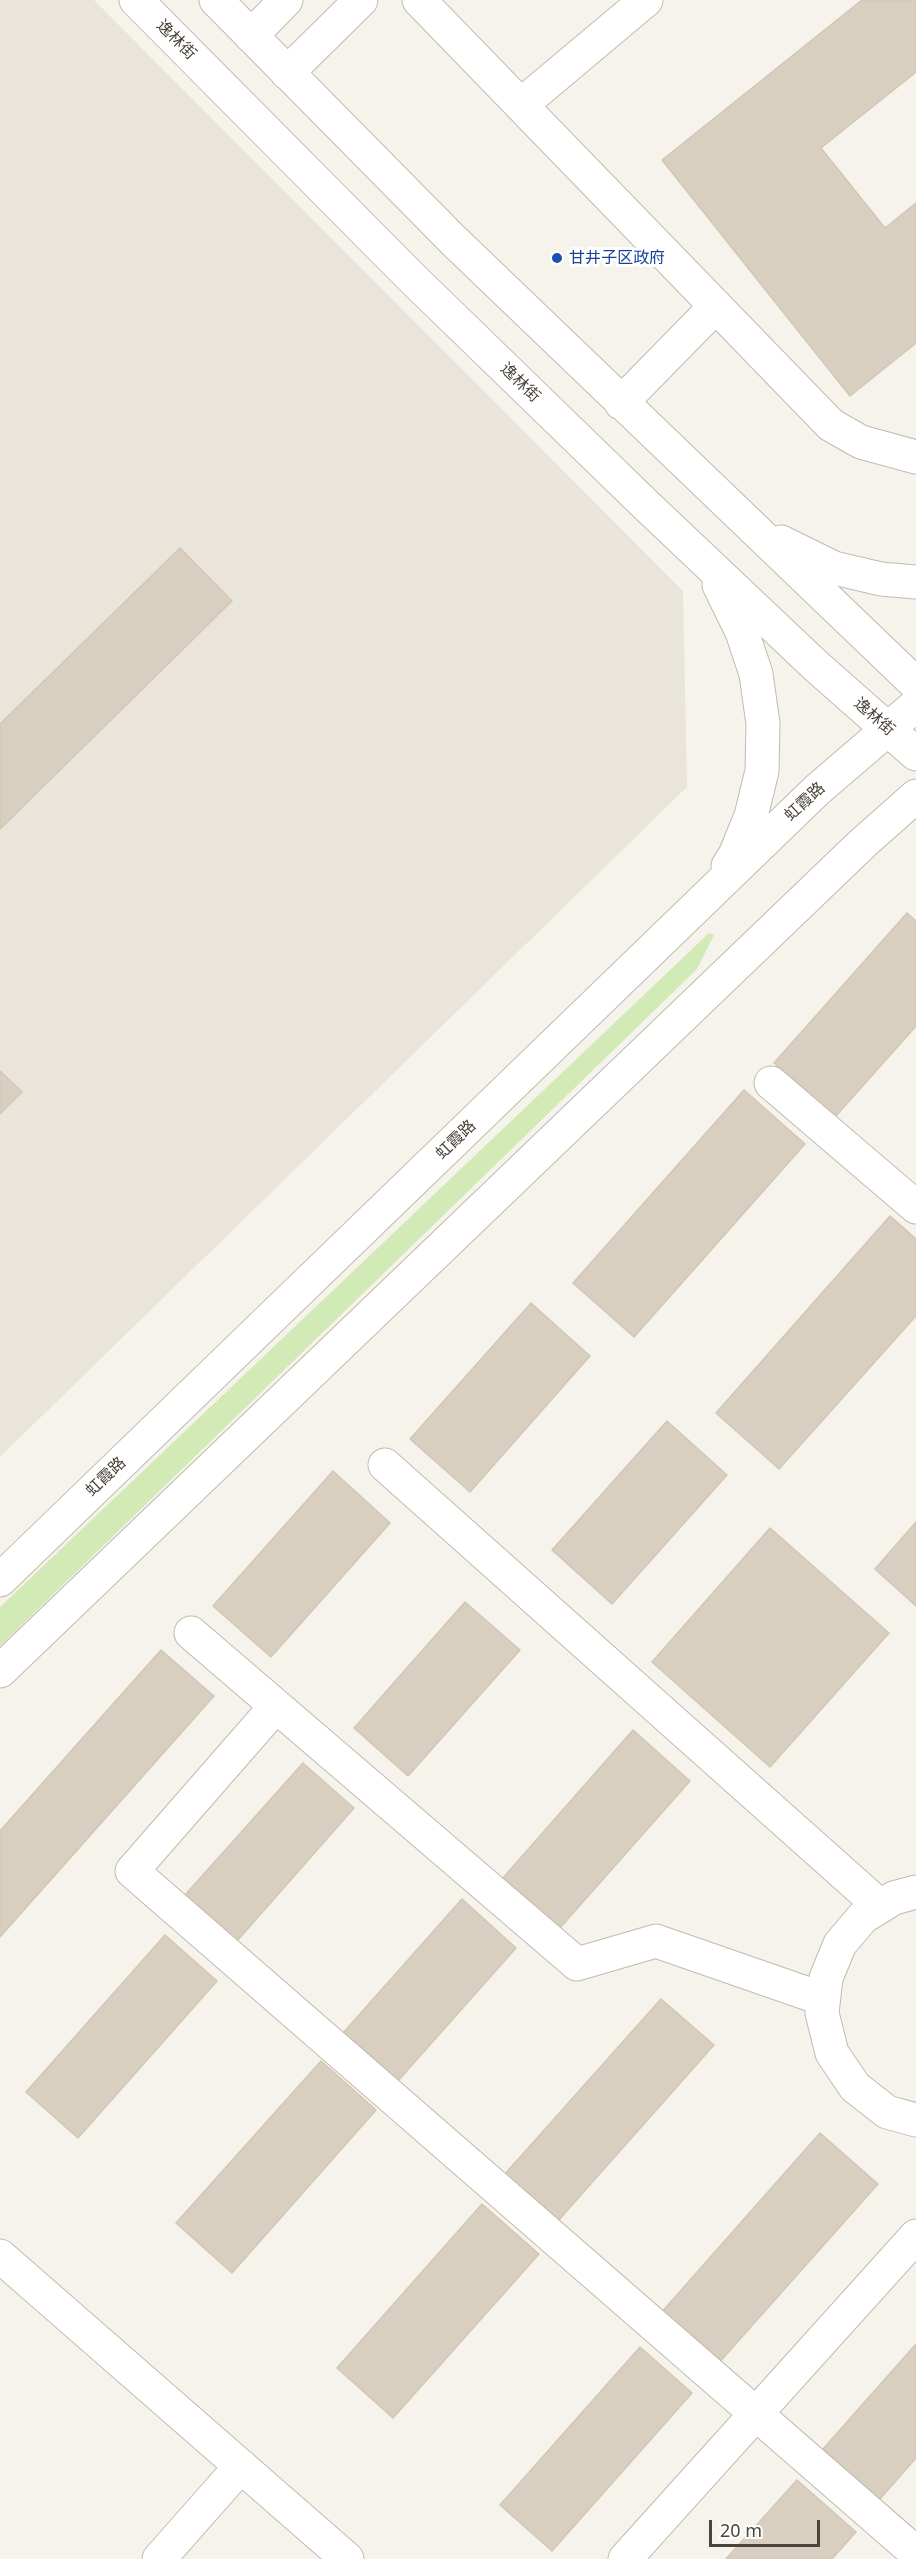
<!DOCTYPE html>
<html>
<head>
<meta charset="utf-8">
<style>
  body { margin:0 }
  #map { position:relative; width:916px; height:2559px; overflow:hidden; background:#f6f3ec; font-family:"Noto Sans",sans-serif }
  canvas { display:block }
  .scale { position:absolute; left:709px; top:2520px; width:111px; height:27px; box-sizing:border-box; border:3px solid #4b4439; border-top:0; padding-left:8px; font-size:18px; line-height:21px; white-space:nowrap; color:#4b4439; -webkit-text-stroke:4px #fff; paint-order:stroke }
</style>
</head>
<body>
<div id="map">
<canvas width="916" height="2559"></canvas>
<div class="scale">20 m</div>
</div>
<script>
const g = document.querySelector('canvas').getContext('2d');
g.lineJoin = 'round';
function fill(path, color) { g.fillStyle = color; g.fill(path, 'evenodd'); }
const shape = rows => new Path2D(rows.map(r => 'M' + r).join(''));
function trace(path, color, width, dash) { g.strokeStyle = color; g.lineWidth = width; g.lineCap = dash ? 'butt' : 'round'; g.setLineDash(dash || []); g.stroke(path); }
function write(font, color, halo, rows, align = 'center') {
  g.font = font + ' "Noto Sans","Noto Sans SC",sans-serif'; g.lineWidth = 6; g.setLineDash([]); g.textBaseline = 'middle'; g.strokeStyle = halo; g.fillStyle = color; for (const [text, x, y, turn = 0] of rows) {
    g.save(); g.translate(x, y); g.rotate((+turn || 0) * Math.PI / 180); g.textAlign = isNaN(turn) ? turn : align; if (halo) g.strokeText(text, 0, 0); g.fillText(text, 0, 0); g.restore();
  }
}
fill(shape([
  [0,0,94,0,683,591,687,787,0,1457]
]), '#eae5da');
fill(shape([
  [709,933,714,935,697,969,0,1646,0,1607]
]), '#d2eab5');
const building = shape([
  [862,0,916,0,916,72,821,148,885,228,916,203,916,343,850,396,662,160,862,0],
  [180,548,232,601,0,829,0,724,180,548],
  [907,913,916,921,916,1026,835,1117,774,1063,907,913],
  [0,1071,22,1092,0,1114,0,1071],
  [744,1090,805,1144,634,1337,573,1283,744,1090],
  [890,1216,916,1239,916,1316,779,1469,716,1413,890,1216],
  [531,1303,590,1356,470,1492,410,1439,531,1303],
  [667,1421,727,1475,612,1604,552,1550,667,1421],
  [333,1471,390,1523,271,1657,213,1606,333,1471],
  [916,1522,916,1606,875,1569,916,1522],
  [770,1528,889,1633,770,1767,652,1662,770,1528],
  [465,1602,520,1650,408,1776,354,1728,465,1602],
  [161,1650,214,1696,0,1937,0,1831,161,1650],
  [633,1730,690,1781,559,1929,502,1879,633,1730],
  [303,1763,354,1808,237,1941,185,1895,303,1763],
  [462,1899,516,1948,397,2082,343,2033,462,1899],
  [165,1935,217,1981,78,2138,26,2092,165,1935],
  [661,1999,714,2045,557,2222,504,2175,661,1999],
  [321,2061,376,2110,232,2273,176,2223,321,2061],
  [820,2133,878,2184,717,2365,660,2314,820,2133],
  [482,2204,539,2254,393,2418,337,2368,482,2204],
  [916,2344,916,2458,879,2500,823,2449,916,2344],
  [640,2347,692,2393,552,2551,500,2505,640,2347],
  [797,2480,856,2532,832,2559,726,2559,797,2480]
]);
fill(building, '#d8cfc1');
trace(building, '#d3c7b4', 1.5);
const minor = shape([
  [136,0,412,278,646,505,816,666,916,754],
  [216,0,453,240,916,684],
  [419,0,831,425,861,442,916,457],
  [251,36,286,0],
  [287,73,361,0],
  [521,105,646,0],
  [621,403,716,306],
  [781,542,834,568,881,579,916,582],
  [719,585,742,632,756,674,763,724,762,771,751,816,735,855,728,866],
  [771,1083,916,1207],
  [385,1465,880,1906],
  [0,1580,817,790,916,705],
  [191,1633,577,1964,656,1941,823,1999],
  [0,1671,863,843,916,796],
  [276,1706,132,1871,916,2553],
  [916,1892,894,1898,863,1917,840,1944,826,1978,822,2013,832,2053,855,2087,887,2112,916,2120],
  [0,2256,347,2559],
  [159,2559,241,2466],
  [625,2559,916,2236]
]);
trace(minor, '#c2bbae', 35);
trace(minor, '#fff', 33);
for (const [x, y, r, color] of [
  [557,258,6,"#1a4fb4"]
]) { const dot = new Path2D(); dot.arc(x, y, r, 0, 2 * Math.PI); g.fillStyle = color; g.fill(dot); trace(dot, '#fff', 2); }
write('16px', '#4b4439', '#fff', [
  ["逸林街",176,40,45],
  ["逸林街",520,383,44],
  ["逸林街",874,717,41],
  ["虹霞路",805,802,-43],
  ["虹霞路",456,1140,-44],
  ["虹霞路",106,1477,-44]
]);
write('16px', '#164399', '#fff', [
  ["甘井子区政府",569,258]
], 'left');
</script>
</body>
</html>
